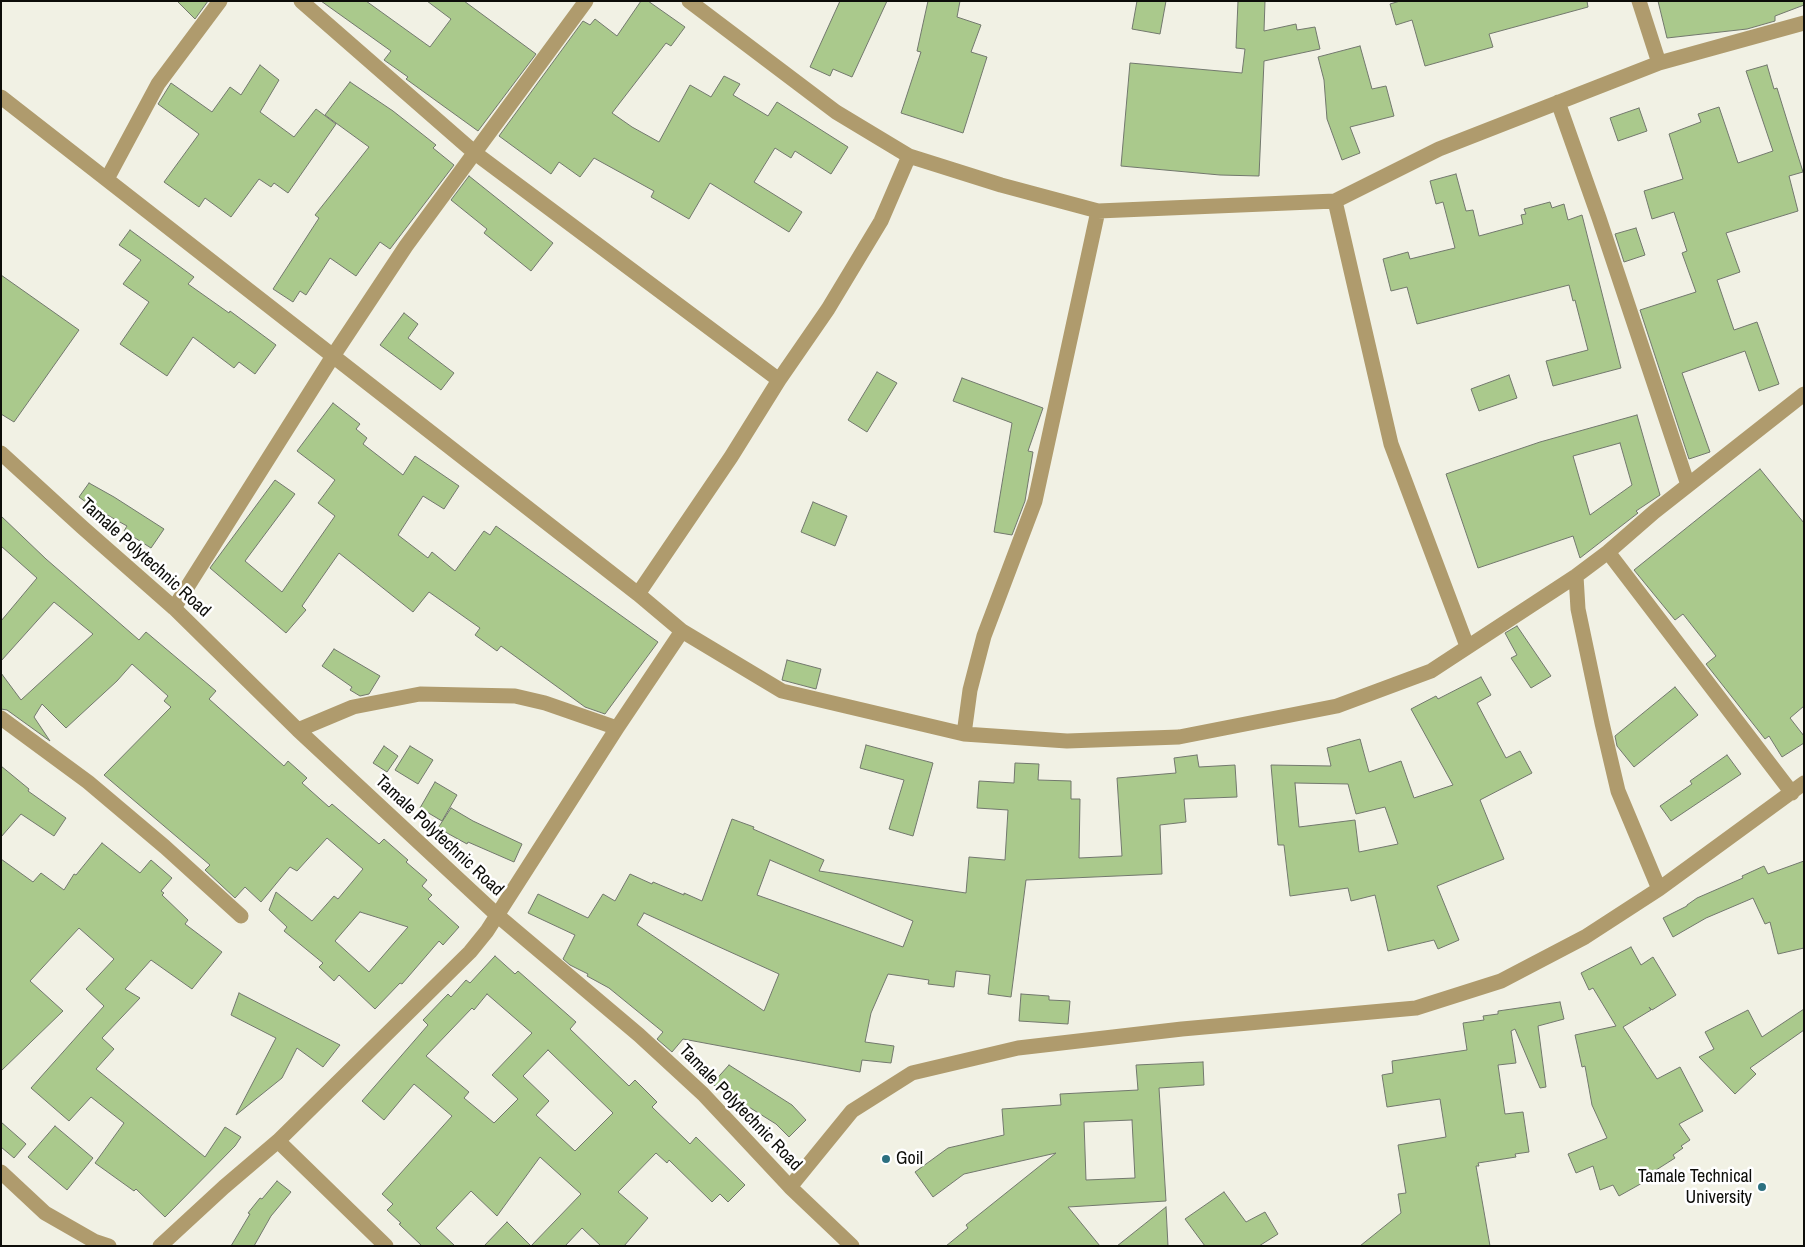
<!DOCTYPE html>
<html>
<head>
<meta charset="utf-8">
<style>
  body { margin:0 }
  #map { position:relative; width:1805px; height:1247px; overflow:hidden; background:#f1f1e4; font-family:"Archivo Narrow",sans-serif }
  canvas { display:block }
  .frame { position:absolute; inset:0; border:2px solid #0d0d09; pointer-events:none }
</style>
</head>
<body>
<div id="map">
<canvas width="1805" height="1247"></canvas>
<div class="frame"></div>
</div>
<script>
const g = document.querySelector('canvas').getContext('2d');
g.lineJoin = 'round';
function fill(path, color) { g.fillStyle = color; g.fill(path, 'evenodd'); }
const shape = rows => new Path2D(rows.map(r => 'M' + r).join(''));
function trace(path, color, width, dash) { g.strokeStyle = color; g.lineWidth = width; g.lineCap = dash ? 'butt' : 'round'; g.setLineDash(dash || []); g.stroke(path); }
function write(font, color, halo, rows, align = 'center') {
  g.font = font + ' "Archivo Narrow",sans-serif'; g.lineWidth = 5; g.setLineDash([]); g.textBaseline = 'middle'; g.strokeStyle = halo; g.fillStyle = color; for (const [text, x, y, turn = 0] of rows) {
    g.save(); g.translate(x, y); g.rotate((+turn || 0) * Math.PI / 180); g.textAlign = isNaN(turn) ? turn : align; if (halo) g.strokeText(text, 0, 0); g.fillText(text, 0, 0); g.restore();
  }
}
const building = shape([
  [177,1,208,1,195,19,177,1],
  [321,1,366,1,430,47,451,19,427,1,464,1,536,54,478,131,406,79,408,77,384,60,391,51,321,1],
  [641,1,648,1,685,27,671,46,666,43,612,113,632,127,659,142,690,85,711,97,724,76,740,84,733,95,768,116,777,102,848,147,831,174,795,151,791,158,775,148,754,182,802,212,789,232,710,183,689,219,651,197,654,191,594,158,580,177,559,162,551,174,499,136,583,21,590,25,595,19,617,36,641,1],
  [840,1,887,1,852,77,833,69,830,76,810,67,840,1],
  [928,1,960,1,957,17,981,25,971,52,987,57,963,133,901,113,921,52,917,51,928,1],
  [1137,1,1166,1,1160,34,1132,29,1137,1],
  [1238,1,1265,1,1264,31,1296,24,1297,30,1315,27,1320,49,1264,61,1259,176,1220,175,1121,166,1130,63,1242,73,1245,49,1236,48,1238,1],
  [1400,1,1587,1,1588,7,1489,34,1493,47,1425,66,1412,20,1396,25,1390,4,1400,1],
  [1658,1,1804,1,1804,5,1775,16,1775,21,1747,29,1667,38,1658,1],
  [1360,46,1372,89,1386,86,1394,116,1350,127,1360,153,1342,160,1327,119,1324,80,1318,57,1360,46],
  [260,65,279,80,260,112,294,137,316,109,336,124,288,193,274,183,271,187,259,179,231,217,205,198,199,207,164,182,199,134,158,104,171,83,212,112,230,87,241,95,260,65],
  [1767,65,1774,89,1777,88,1803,172,1789,176,1798,211,1726,233,1740,272,1717,280,1734,330,1757,322,1779,384,1759,391,1745,351,1682,373,1710,452,1689,459,1640,310,1696,292,1682,253,1687,251,1674,212,1652,219,1644,191,1683,179,1669,134,1701,122,1698,114,1719,107,1738,163,1773,151,1746,71,1767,65],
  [350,82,393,111,436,145,433,148,454,165,390,249,380,242,356,276,330,258,306,295,300,291,293,302,273,289,319,218,315,215,369,147,325,115,350,82],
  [1639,108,1647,131,1618,141,1610,118,1639,108],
  [1456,174,1466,211,1473,210,1479,236,1523,224,1521,215,1526,214,1524,209,1550,202,1552,208,1564,204,1568,220,1582,215,1621,368,1553,386,1546,361,1588,350,1575,300,1573,301,1569,285,1417,324,1407,287,1391,291,1383,259,1408,252,1410,259,1455,248,1443,202,1436,204,1430,181,1456,174],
  [469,176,553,243,531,271,484,233,487,229,451,200,469,176],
  [1636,228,1645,255,1624,262,1615,234,1636,228],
  [130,230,194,277,188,284,229,313,230,311,276,345,255,374,239,362,234,368,193,337,167,376,120,344,149,302,123,284,141,260,119,245,130,230],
  [1,275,79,330,14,422,1,414,1,275],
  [404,313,418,324,408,338,454,373,441,390,380,345,404,313],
  [877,372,897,383,867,432,848,420,877,372],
  [1509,375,1517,398,1479,411,1471,389,1509,375],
  [962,378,1043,408,1028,451,1033,452,1025,501,1012,535,994,532,1012,423,953,401,962,378],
  [333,403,360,424,356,429,367,438,363,444,403,475,415,456,459,486,444,509,423,496,398,535,428,558,432,552,455,571,484,531,490,535,496,526,658,642,605,714,585,707,501,646,497,651,475,635,480,628,429,592,413,612,339,553,302,606,306,610,286,633,210,568,275,480,295,494,245,561,282,592,335,516,318,503,335,480,297,451,333,403],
  [1637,415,1660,495,1636,511,1638,513,1580,558,1573,536,1478,568,1446,474,1540,442,1637,415],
  [1620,443,1632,485,1590,515,1573,456,1620,443],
  [1760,469,1804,523,1804,706,1790,718,1804,736,1804,743,1782,757,1769,736,1765,739,1706,664,1716,656,1683,614,1675,620,1634,570,1760,469],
  [89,483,114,497,164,529,151,548,124,531,127,526,91,506,79,497,89,483],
  [813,502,847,516,835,546,801,532,813,502],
  [1,516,46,559,139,640,146,632,216,691,209,699,284,766,288,761,307,778,302,783,329,807,332,804,379,844,384,839,408,860,406,862,427,880,422,886,432,895,428,899,459,927,443,945,439,941,402,984,400,983,375,1009,339,975,334,981,319,967,323,963,284,931,287,927,269,910,276,892,312,921,334,896,338,899,363,869,327,838,297,871,290,867,261,902,245,887,235,898,205,870,210,865,104,775,171,707,164,701,168,696,132,664,117,681,66,728,42,704,34,717,50,741,7,710,1,709,1,673,21,700,93,634,54,602,1,661,1,621,37,578,1,546,1,516],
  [360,912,408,927,369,972,335,941,360,912],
  [1517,626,1551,676,1531,688,1511,658,1517,655,1505,633,1517,626],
  [334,649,380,676,369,694,360,696,350,690,352,687,322,666,334,649],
  [787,660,821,669,816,689,782,680,787,660],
  [1481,677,1491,695,1477,703,1506,758,1520,751,1532,773,1480,800,1504,859,1437,886,1459,940,1438,949,1434,940,1388,951,1375,895,1351,901,1348,888,1290,896,1284,845,1278,845,1271,765,1331,766,1327,748,1360,739,1369,772,1401,761,1414,798,1453,785,1411,709,1436,696,1438,699,1481,677],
  [1295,783,1348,784,1356,814,1385,807,1398,844,1359,852,1355,820,1299,827,1295,783],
  [1675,687,1698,715,1634,767,1617,746,1615,736,1675,687],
  [866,745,933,763,913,836,889,829,904,780,860,768,866,745],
  [384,746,398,756,387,772,373,763,384,746],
  [410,746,433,760,418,784,395,770,410,746],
  [1197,755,1199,767,1235,765,1237,797,1184,799,1186,822,1160,825,1162,874,1026,880,1011,997,988,994,990,975,956,971,954,987,928,984,929,980,888,974,871,1013,865,1042,894,1046,891,1063,862,1060,860,1072,683,1039,672,1052,657,1039,663,1032,609,988,587,976,588,974,570,965,563,959,575,935,528,913,538,894,588,918,603,894,615,901,630,874,652,884,653,882,684,895,684,893,702,901,732,819,754,827,753,829,824,860,819,871,966,893,969,857,1005,860,1008,810,977,808,979,781,1014,783,1015,763,1039,764,1038,780,1071,781,1071,799,1080,799,1079,858,1122,856,1117,778,1176,773,1174,758,1197,755],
  [770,860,913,921,903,947,757,895,770,860],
  [644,913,779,974,764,1011,637,925,644,913],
  [1727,755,1741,774,1671,821,1660,806,1692,784,1690,781,1727,755],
  [1,766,29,789,28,791,66,818,54,836,21,814,1,837,1,766],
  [435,782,457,795,442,821,420,808,435,782],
  [451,808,473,821,522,844,514,862,468,842,467,844,438,828,451,808],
  [102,843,140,873,151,860,172,878,161,891,164,893,162,895,188,920,185,924,222,952,192,989,151,960,125,989,140,998,102,1038,114,1049,96,1069,205,1157,225,1127,241,1137,235,1146,165,1217,136,1189,134,1191,95,1163,124,1123,91,1097,69,1121,31,1088,104,1006,86,989,114,959,79,928,30,981,63,1011,1,1071,1,859,33,882,41,873,64,890,74,874,76,875,102,843],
  [1804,861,1804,948,1778,954,1770,922,1765,924,1753,898,1706,918,1673,937,1663,918,1687,906,1687,905,1697,898,1743,878,1742,876,1764,866,1768,874,1804,861],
  [1631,947,1641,965,1653,957,1676,995,1652,1010,1649,1007,1651,1010,1623,1027,1657,1079,1680,1067,1703,1111,1679,1124,1690,1140,1681,1146,1683,1148,1673,1155,1675,1158,1642,1179,1644,1182,1619,1196,1613,1185,1600,1190,1593,1166,1576,1173,1568,1154,1607,1138,1592,1105,1585,1066,1582,1067,1575,1035,1616,1026,1593,988,1589,990,1581,973,1631,947],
  [495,956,515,974,518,971,576,1022,570,1029,629,1086,635,1080,657,1102,652,1107,690,1144,696,1137,745,1185,728,1202,720,1194,712,1202,669,1160,667,1163,656,1153,618,1192,648,1218,624,1246,601,1246,582,1228,565,1246,531,1246,581,1194,540,1157,497,1216,471,1191,436,1228,455,1246,422,1246,399,1224,401,1223,387,1210,393,1204,382,1194,452,1116,414,1084,384,1120,362,1101,428,1025,423,1020,448,994,451,997,466,980,470,983,495,956],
  [487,994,532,1033,492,1075,518,1099,494,1123,464,1098,469,1092,426,1056,472,1008,474,1010,487,994],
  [548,1050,613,1113,575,1151,536,1115,549,1101,523,1076,548,1050],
  [239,993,340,1045,323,1067,297,1048,282,1078,236,1115,276,1038,231,1015,239,993],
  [1021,994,1049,996,1049,1000,1070,1001,1068,1024,1019,1021,1021,994],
  [1560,1002,1564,1019,1538,1026,1546,1087,1540,1088,1515,1029,1511,1031,1516,1063,1498,1065,1505,1114,1523,1112,1529,1152,1515,1154,1516,1157,1478,1163,1479,1166,1476,1166,1490,1246,1360,1246,1401,1213,1398,1194,1406,1193,1398,1145,1446,1137,1440,1099,1387,1107,1382,1075,1393,1073,1392,1061,1467,1050,1463,1023,1484,1020,1483,1016,1498,1014,1498,1011,1560,1002],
  [1804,1009,1804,1030,1750,1068,1756,1074,1735,1094,1699,1057,1714,1049,1705,1032,1748,1010,1762,1037,1804,1009],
  [1203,1062,1204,1085,1159,1088,1166,1201,1068,1207,1100,1246,946,1246,968,1228,966,1225,1056,1153,964,1174,933,1197,915,1172,948,1148,1004,1135,1002,1109,1061,1105,1060,1094,1138,1090,1136,1065,1203,1062],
  [1132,1120,1135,1178,1086,1180,1084,1122,1132,1120],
  [729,1065,792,1105,806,1120,789,1137,776,1124,712,1084,729,1065],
  [1,1122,26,1144,14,1158,1,1147,1,1122],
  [55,1126,93,1158,67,1190,28,1157,55,1126],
  [277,1181,291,1192,271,1216,254,1246,231,1246,250,1214,248,1213,260,1198,262,1199,277,1181],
  [1224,1192,1246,1222,1265,1212,1278,1234,1259,1246,1205,1246,1185,1219,1224,1192],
  [1166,1207,1168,1246,1117,1246,1166,1207],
  [507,1222,531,1246,484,1246,507,1222]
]);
fill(building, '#aac98c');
trace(building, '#72786d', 1);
trace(shape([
  [301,1,475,153,779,380],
  [689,1,836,112,909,156,1001,185,1098,211,1335,201,1439,149,1659,63,1804,23],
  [1639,1,1659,63],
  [1,97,638,594,682,631,782,691,964,734,1067,741,1179,737,1337,706,1431,671,1576,576,1608,552,1654,512,1804,394],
  [1558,102,1599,218,1688,485],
  [107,179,158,84,220,1],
  [1335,201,1391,444,1467,646],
  [1,453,82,527,174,608,298,730,497,915,639,1035,703,1094,790,1187,852,1246],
  [1608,552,1792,793],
  [1576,576,1578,609,1602,723,1618,791,1659,889],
  [638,594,731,457,779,380,828,309,881,221,909,156],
  [174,608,333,356,406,246,586,1],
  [1,718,88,782,165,847,241,916],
  [298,730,353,707,420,694,515,696,545,703,617,728],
  [964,734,970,690,984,636,1035,501,1098,211],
  [278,1141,386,1246],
  [1,1172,45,1213,94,1241,109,1246],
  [790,1187,852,1111,912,1073,1018,1048,1182,1029,1416,1008,1501,981,1585,937,1659,889,1804,783],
  [160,1246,224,1187,278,1141,470,952,487,931,617,728,682,631]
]), '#af9b6d', 15);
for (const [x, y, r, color] of [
  [886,1159,5,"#2c7080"],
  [1762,1187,5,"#2c7080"]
]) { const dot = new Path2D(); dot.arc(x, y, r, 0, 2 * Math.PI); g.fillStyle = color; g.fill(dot); trace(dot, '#fff', 2); }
write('18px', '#0d0d09', '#fff', [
  ["Tamale Polytechnic Road",145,558,42],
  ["Tamale Polytechnic Road",439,836,43],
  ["Tamale Polytechnic Road",740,1108,46]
]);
write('18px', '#0d0d09', '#fff', [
  ["Goil",896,1159],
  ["Tamale Technical",1752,1177,"right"],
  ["University",1752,1198,"right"]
], 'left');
</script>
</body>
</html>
